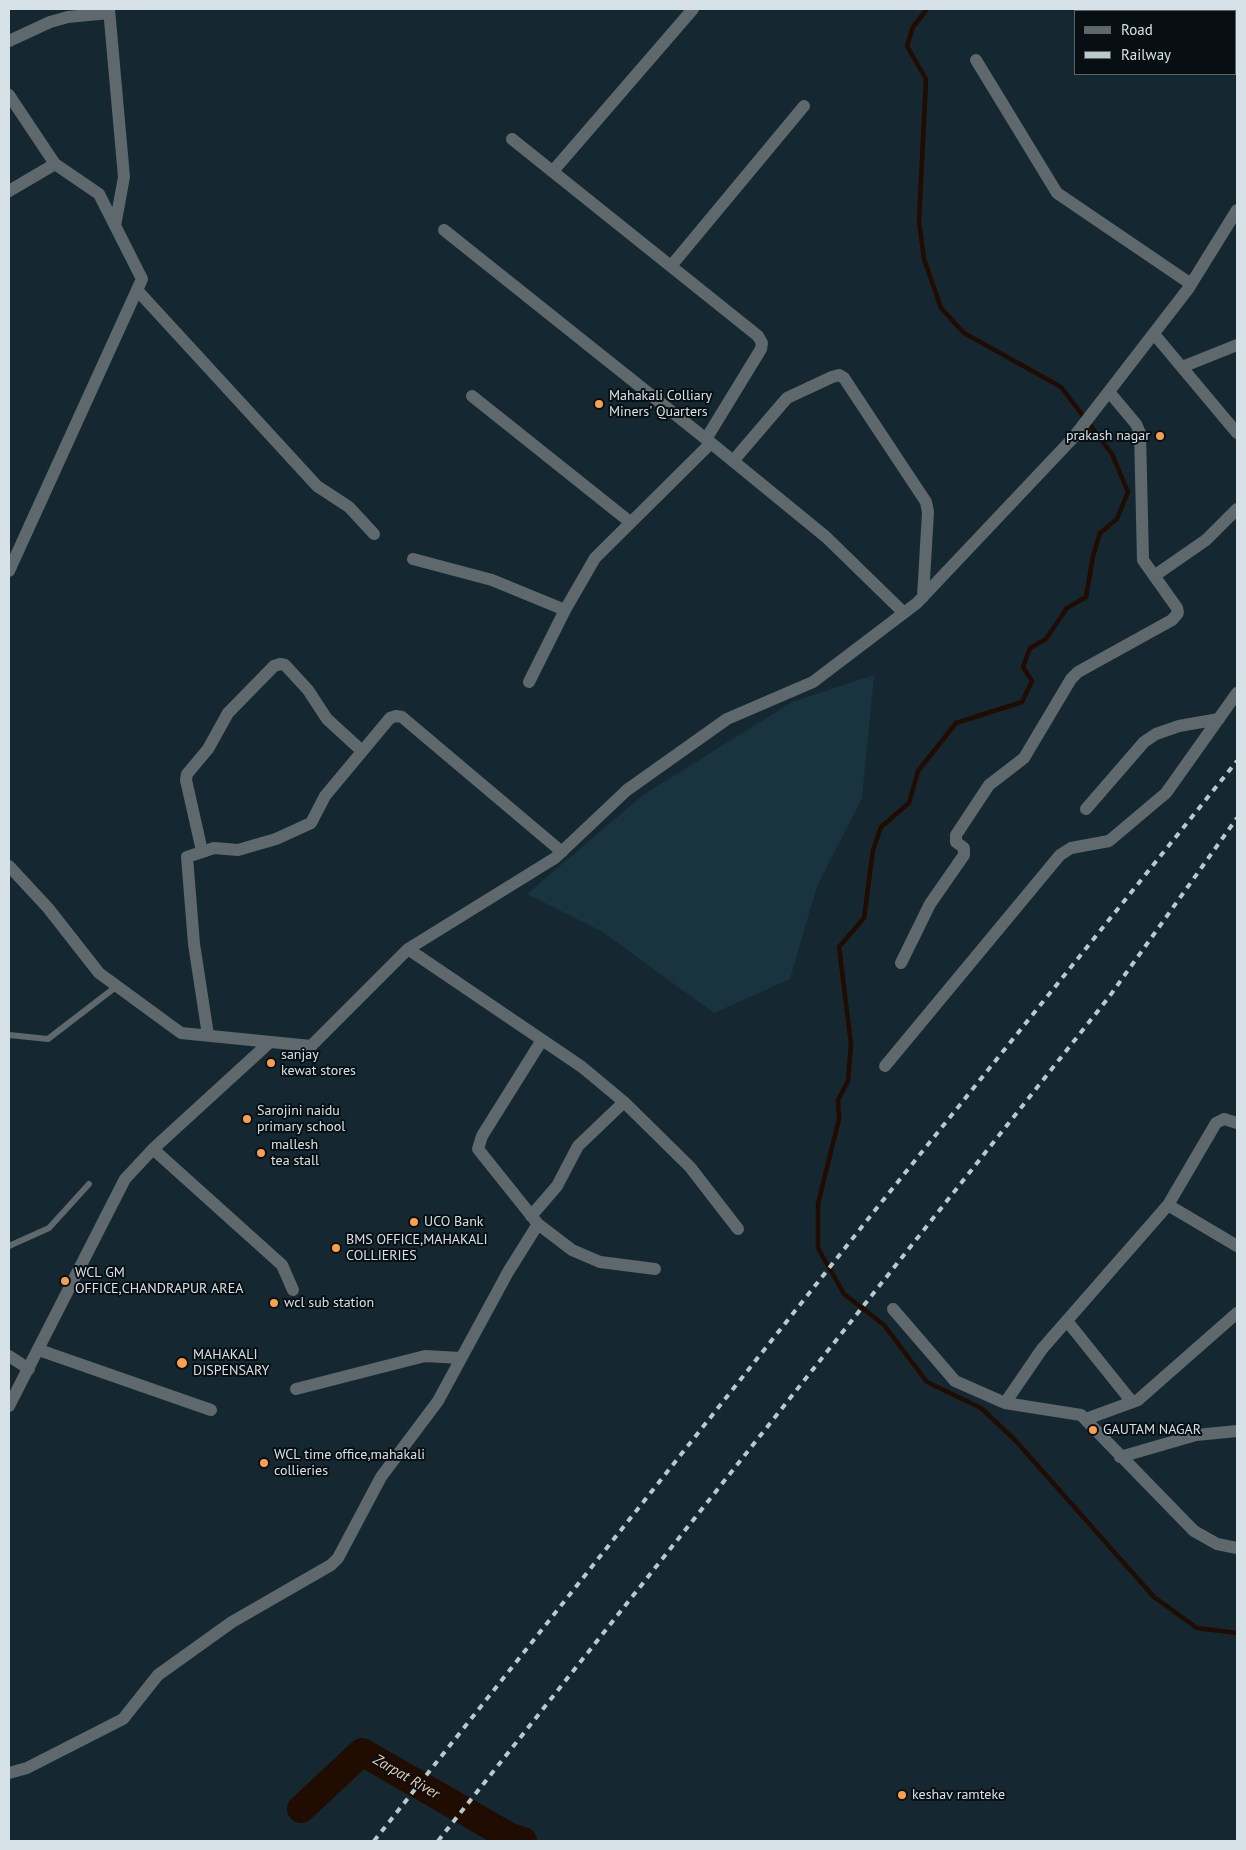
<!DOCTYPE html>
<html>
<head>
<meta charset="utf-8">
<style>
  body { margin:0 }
  #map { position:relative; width:1246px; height:1850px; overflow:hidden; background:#152831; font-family:"PT Sans",sans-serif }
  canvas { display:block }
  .frame { position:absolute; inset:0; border:10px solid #d5e1e7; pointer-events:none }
  .legend { position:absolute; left:1074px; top:10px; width:162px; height:65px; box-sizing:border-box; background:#080f13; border:1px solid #5a6368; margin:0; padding:6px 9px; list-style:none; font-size:15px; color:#d5e1e7 }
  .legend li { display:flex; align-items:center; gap:10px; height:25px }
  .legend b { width:25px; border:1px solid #5a6368 }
</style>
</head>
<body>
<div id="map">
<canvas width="1246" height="1850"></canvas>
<div class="frame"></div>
<ul class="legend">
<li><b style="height:6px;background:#5f686d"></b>Road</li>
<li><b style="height:6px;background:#bbc8ce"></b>Railway</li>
</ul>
</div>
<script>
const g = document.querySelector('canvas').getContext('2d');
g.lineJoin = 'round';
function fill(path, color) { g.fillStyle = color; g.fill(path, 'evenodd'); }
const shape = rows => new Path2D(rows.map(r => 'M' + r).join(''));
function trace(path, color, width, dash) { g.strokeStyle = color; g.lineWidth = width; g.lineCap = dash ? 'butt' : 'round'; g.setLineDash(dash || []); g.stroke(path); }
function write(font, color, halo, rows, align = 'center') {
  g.font = font + ' "PT Sans",sans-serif'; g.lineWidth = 4; g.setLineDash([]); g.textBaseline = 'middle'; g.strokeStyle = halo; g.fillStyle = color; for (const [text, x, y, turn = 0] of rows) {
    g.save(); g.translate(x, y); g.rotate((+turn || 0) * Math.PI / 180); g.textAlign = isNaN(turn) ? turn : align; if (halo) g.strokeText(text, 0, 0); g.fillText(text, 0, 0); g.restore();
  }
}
fill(shape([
  [874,675,862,798,817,886,790,979,714,1013,601,931,527,894,643,795,792,702]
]), '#19333f');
trace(shape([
  [927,9,913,27,907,46,926,79,919,221,924,259,941,308,964,333,1061,387,1112,454,1128,492,1117,519,1100,533,1093,556,1086,597,1067,608,1046,639,1030,648,1023,667,1032,681,1022,702,956,723,918,771,909,803,881,827,873,850,864,918,839,947,851,1044,848,1081,838,1100,839,1119,818,1204,818,1248,844,1294,884,1325,927,1382,981,1408,1015,1440,1154,1597,1197,1628,1237,1633]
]), '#200c00', 4.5);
trace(shape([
  [301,1809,362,1752,510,1837,523,1841]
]), '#200c00', 28);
trace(shape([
  [9,1035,48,1039,117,986],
  [9,1246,49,1228,89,1184]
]), '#5f686d', 6);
trace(shape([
  [109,9,124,177,115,226],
  [9,41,50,22,68,17,109,13],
  [976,60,1057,193,1191,284],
  [9,95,55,164],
  [512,139,758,336,762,343,761,349,706,439],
  [553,171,693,9],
  [9,191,55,164,99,194,142,279,9,571],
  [444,230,711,443],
  [671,266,804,106],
  [137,290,317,486,349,507,374,534],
  [1154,334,1237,433],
  [1182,367,1237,345],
  [472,396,630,522],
  [733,461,787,398,832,377,839,375,844,378,926,502,928,512,923,597],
  [413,559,492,580,565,610,595,558,711,443,826,537,904,613],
  [1154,576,1206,540,1237,509],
  [529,682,565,610],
  [1086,809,1144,742,1156,734,1179,726,1219,719],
  [202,851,186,780,187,774,208,749,228,713,274,666,280,664,285,665,308,690,327,719,362,751],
  [9,866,48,908,99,973,181,1033,311,1046,408,949,555,858,627,790,727,719,813,682,917,603,1073,438,1188,289,1237,210],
  [408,949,582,1067,624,1102,690,1167,738,1229],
  [901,963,930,904,964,855,964,848,956,842,956,835,989,785,1024,758,1071,679,1078,672,1172,620,1178,613,1177,608,1143,560,1140,433,1136,424,1110,393],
  [208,1035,194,944,187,857,214,848,238,850,276,839,311,823,325,796,390,718,396,716,402,717,562,852],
  [542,1040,482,1136,478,1149,538,1224,572,1250,600,1262,655,1269],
  [885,1066,1060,855,1071,848,1109,841,1166,793,1237,693],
  [153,1149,282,1265,293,1290],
  [1168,1205,1237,1246],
  [531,1216,557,1186,578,1146,624,1102],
  [893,1309,955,1381,1005,1403,1081,1415,1194,1531,1217,1544,1237,1548],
  [1067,1321,1132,1402],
  [39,1350,211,1410],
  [9,1356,29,1369],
  [296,1389,425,1356,461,1358],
  [1005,1403,1042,1349,1168,1205,1216,1123,1224,1119,1237,1123],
  [9,1406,125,1179,153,1149,270,1042],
  [1086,1419,1138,1400,1237,1313],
  [1120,1457,1196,1435,1237,1431],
  [9,1773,27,1768,123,1719,158,1675,232,1622,331,1565,338,1558,381,1477,438,1401,508,1272,538,1224]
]), '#5f686d', 12);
trace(shape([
  [374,1841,876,1209,1237,761],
  [438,1841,1109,997,1237,818]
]), '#bbc8ce', 4, [6, 6]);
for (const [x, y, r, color] of [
  [599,404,5,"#f99f4d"],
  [1160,436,5,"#f99f4d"],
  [271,1063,5,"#f99f4d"],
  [247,1119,5,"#f99f4d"],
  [261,1153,5,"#f99f4d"],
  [414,1222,5,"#f99f4d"],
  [336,1248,5,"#f99f4d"],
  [65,1281,5,"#f99f4d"],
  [274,1303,5,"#f99f4d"],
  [182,1363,6,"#f99f4d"],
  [1093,1430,5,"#f99f4d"],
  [264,1463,5,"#f99f4d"],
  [902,1795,5,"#f99f4d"]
]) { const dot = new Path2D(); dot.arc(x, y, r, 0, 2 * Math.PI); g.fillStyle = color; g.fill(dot); trace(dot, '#080f13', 2); }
write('14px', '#d5e1e7', '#080f13', [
  ["Mahakali Colliary",609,396],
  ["Miners' Quarters",609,412],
  ["prakash nagar",1150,436,"right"],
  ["sanjay",281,1055],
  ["kewat stores",281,1071],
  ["Sarojini naidu",257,1111],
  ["primary school",257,1127],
  ["mallesh",271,1145],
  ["tea stall",271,1161],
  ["UCO Bank",424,1222],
  ["BMS OFFICE,MAHAKALI",346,1240],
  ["COLLIERIES",346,1256],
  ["WCL GM",75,1273],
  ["OFFICE,CHANDRAPUR AREA",75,1289],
  ["wcl sub station",284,1303],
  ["MAHAKALI",193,1355],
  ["DISPENSARY",193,1371],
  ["GAUTAM NAGAR",1103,1430],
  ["WCL time office,mahakali",274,1455],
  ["collieries",274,1471],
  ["keshav ramteke",912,1795]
], 'left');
write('italic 15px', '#f8c8a2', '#080f13', [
  ["Zarpat River",406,1777,30]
]);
</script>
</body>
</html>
